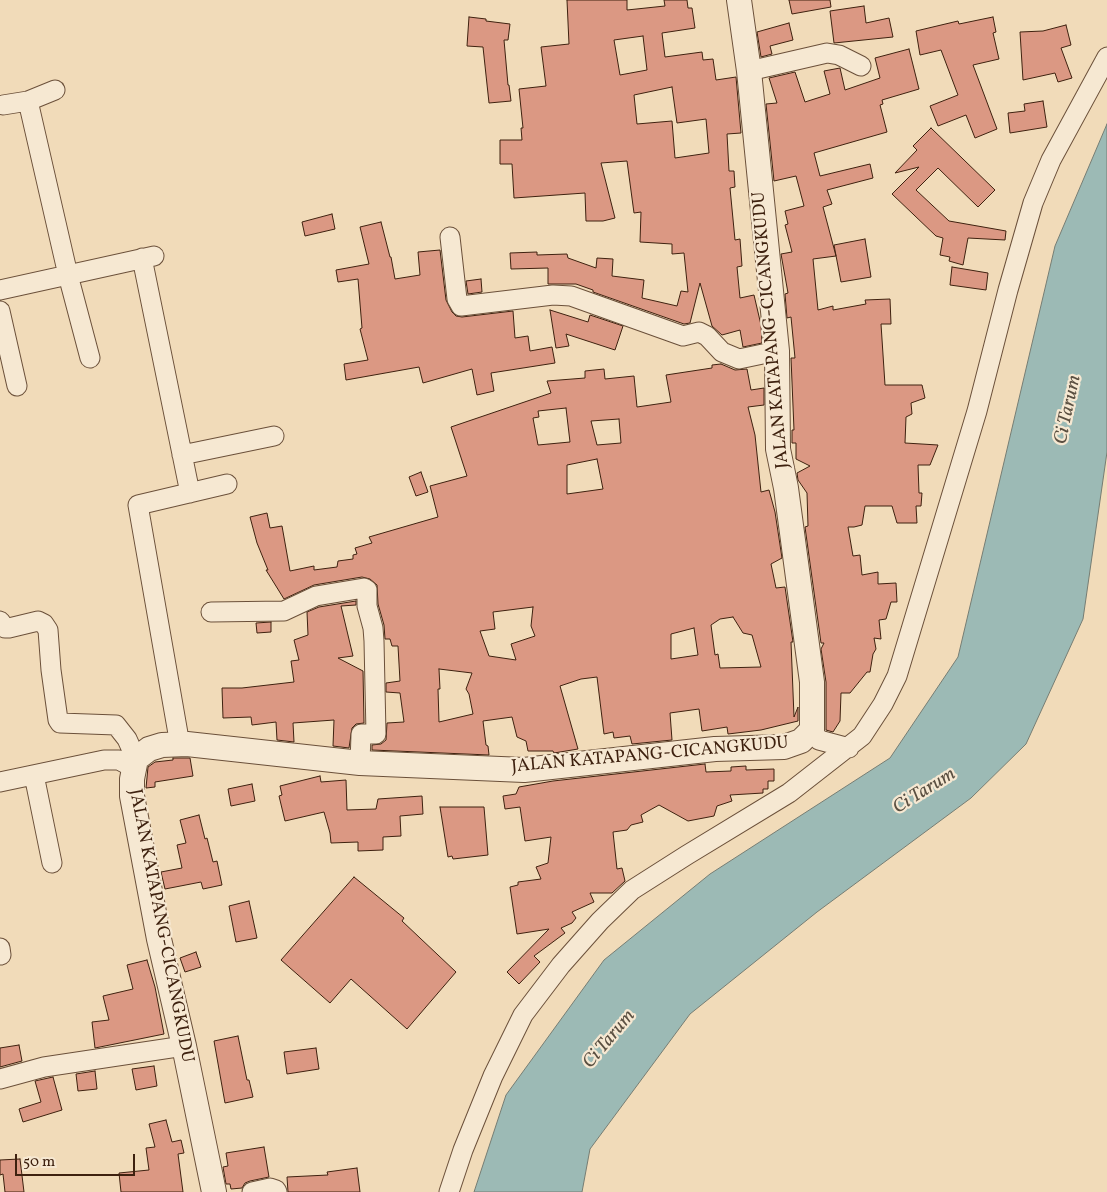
<!DOCTYPE html>
<html>
<head>
<meta charset="utf-8">
<style>
  body { margin:0 }
  #map { position:relative; width:1107px; height:1192px; overflow:hidden; background:#f1dbb9; font-family:Vollkorn,serif }
  canvas { display:block }
  .scale { position:absolute; left:15px; top:1154px; width:120px; height:22px; box-sizing:border-box; border:2px solid #3e210f; border-top:0; padding-left:6px; font-size:15px; line-height:18px; white-space:nowrap; color:#3e210f; -webkit-text-stroke:4px #f6e8d2; paint-order:stroke }
</style>
</head>
<body>
<div id="map">
<canvas width="1107" height="1192"></canvas>
<div class="scale">50 m</div>
</div>
<script>
const g = document.querySelector('canvas').getContext('2d');
g.lineJoin = 'round';
function fill(path, color) { g.fillStyle = color; g.fill(path, 'evenodd'); }
const shape = rows => new Path2D(rows.map(r => 'M' + r).join(''));
function trace(path, color, width, dash) { g.strokeStyle = color; g.lineWidth = width; g.lineCap = dash ? 'butt' : 'round'; g.setLineDash(dash || []); g.stroke(path); }
function write(font, color, halo, rows, align = 'center') {
  g.font = font + ' Vollkorn,serif'; g.lineWidth = 4.5; g.setLineDash([]); g.textBaseline = 'middle'; g.strokeStyle = halo; g.fillStyle = color; for (const [text, x, y, turn = 0] of rows) {
    g.save(); g.translate(x, y); g.rotate((+turn || 0) * Math.PI / 180); g.textAlign = isNaN(turn) ? turn : align; if (halo) g.strokeText(text, 0, 0); g.fillText(text, 0, 0); g.restore();
  }
}
const water = shape([
  [1107,124,1107,452,1083,619,1026,744,971,798,817,912,690,1014,590,1149,582,1192,474,1192,506,1095,604,960,710,874,890,758,958,657,1055,246,1107,124]
]);
fill(water, '#9cbab5');
trace(water, '#767d73', 1);
const building = shape([
  [567,0,627,0,627,10,665,6,664,0,687,0,688,8,692,8,695,28,662,33,665,57,702,52,703,60,713,59,716,80,736,77,741,133,727,134,729,171,734,171,735,187,730,188,735,240,740,239,742,266,737,267,740,298,754,295,761,325,762,343,743,347,740,330,722,335,712,326,700,283,690,323,684,324,593,292,593,290,576,284,548,284,548,268,511,269,510,253,537,252,537,255,567,254,568,258,596,268,597,258,613,259,612,276,644,280,642,298,677,306,681,291,688,292,684,253,672,254,672,244,640,242,641,212,634,213,627,161,601,163,615,218,603,221,586,221,585,193,514,198,512,164,500,164,500,140,522,140,521,128,523,128,519,89,546,86,541,47,569,44,567,0],
  [643,36,647,70,620,75,614,40,643,36],
  [672,87,677,123,706,119,709,153,675,158,672,121,637,124,634,95,672,87],
  [789,0,830,0,831,7,792,14,789,0],
  [864,6,866,23,889,18,893,37,834,43,830,11,864,6],
  [469,17,486,19,486,21,510,24,508,40,504,40,508,85,509,85,511,101,489,103,483,47,467,46,469,17],
  [993,17,996,32,993,33,999,59,973,65,997,129,975,138,966,115,938,126,930,106,958,95,941,50,920,55,916,31,958,21,959,24,993,17],
  [789,23,793,40,770,46,772,54,761,57,757,32,789,23],
  [1066,25,1071,45,1061,48,1072,78,1058,82,1055,73,1023,80,1020,32,1043,31,1066,25],
  [909,49,919,89,882,100,883,104,880,105,887,132,814,153,820,176,870,164,873,178,827,190,832,204,823,207,836,256,813,259,818,310,833,306,833,310,866,304,865,300,890,299,891,324,881,324,885,385,922,385,925,398,911,403,912,414,906,417,905,443,938,445,930,465,918,465,919,493,922,493,921,506,916,506,917,523,897,523,892,506,865,506,862,525,854,527,848,527,853,556,860,555,862,575,878,572,878,584,896,583,897,602,891,602,886,619,879,620,881,639,874,638,876,649,873,654,870,672,867,672,850,693,841,693,840,721,833,732,826,730,826,682,821,649,824,643,821,643,805,527,808,526,807,493,798,480,797,473,810,466,796,459,796,443,792,443,792,430,794,430,791,358,795,358,791,317,787,318,785,294,788,293,781,254,792,252,785,225,788,224,785,211,804,206,796,176,774,181,766,104,777,103,769,78,795,72,805,102,830,94,824,71,840,68,845,90,880,78,875,58,909,49],
  [1043,101,1047,127,1010,133,1008,113,1025,111,1024,104,1043,101],
  [931,128,995,190,978,207,938,168,916,190,949,221,1006,231,1005,240,968,238,963,265,949,261,950,257,940,255,943,238,936,236,892,194,919,167,895,173,917,150,913,146,931,128],
  [332,214,335,229,305,236,302,222,332,214],
  [381,222,390,257,391,257,395,279,420,275,418,252,440,250,446,300,452,312,456,316,462,317,513,311,515,338,528,336,530,351,552,347,555,363,491,373,494,391,477,395,472,369,423,383,419,367,346,380,344,364,368,360,360,329,362,328,358,279,338,282,336,270,369,264,360,227,381,222],
  [865,239,871,277,841,282,834,245,865,239],
  [952,267,988,273,986,290,950,285,952,267],
  [481,279,482,292,468,294,466,281,481,279],
  [550,310,588,322,590,315,623,326,615,350,566,334,569,346,556,348,550,310],
  [721,364,735,370,747,369,751,390,764,388,764,405,748,407,755,435,761,492,769,490,775,512,782,558,771,564,776,588,785,587,793,642,791,642,794,717,798,707,798,721,761,730,728,734,727,727,702,731,699,709,670,713,672,740,632,744,630,736,614,738,613,732,604,734,597,677,581,679,560,686,578,749,554,753,553,751,528,751,526,741,517,737,512,717,483,721,486,745,488,746,489,755,372,750,372,745,381,744,386,740,387,723,404,722,400,693,386,692,386,683,400,681,398,646,392,646,390,639,385,639,384,625,378,604,377,585,370,579,362,577,314,585,284,599,266,570,268,570,257,543,250,517,267,513,270,528,282,526,290,571,314,566,314,570,337,567,338,561,353,559,353,555,357,554,355,548,372,543,369,537,438,517,430,486,467,476,451,427,551,393,547,381,585,378,585,371,604,369,605,379,634,376,637,407,671,402,666,375,712,368,712,365,721,364],
  [566,408,570,442,538,445,533,418,539,417,538,411,566,408],
  [619,419,621,443,597,445,591,421,619,419],
  [597,459,603,489,567,494,567,465,597,459],
  [533,607,531,626,535,636,511,644,516,660,489,656,480,631,495,629,493,612,533,607],
  [733,617,743,633,752,635,761,667,720,668,718,654,715,655,711,625,720,619,733,617],
  [694,628,698,655,671,659,671,634,694,628],
  [439,669,472,673,466,689,469,694,473,714,439,722,438,689,440,689,439,669],
  [421,472,428,492,416,496,409,477,421,472],
  [356,601,356,605,341,606,353,656,338,658,363,671,364,723,356,724,352,728,349,748,333,746,334,720,293,723,294,742,277,740,276,722,252,725,251,717,223,718,222,688,242,688,294,682,291,661,299,660,294,640,308,635,307,612,319,607,356,601],
  [271,622,271,632,257,633,256,623,271,622],
  [173,758,190,758,193,776,155,782,155,787,146,788,148,767,155,762,173,760,173,758],
  [705,764,706,772,731,771,731,767,746,766,746,770,774,769,774,781,768,781,768,789,763,789,763,793,730,795,732,801,717,806,714,816,688,821,659,805,641,815,643,822,631,825,627,830,613,832,617,869,622,868,625,881,612,893,590,893,594,902,572,912,576,918,572,923,561,928,565,933,534,956,540,962,519,984,507,972,549,929,517,934,510,887,518,885,518,882,541,879,536,867,548,863,551,837,525,841,520,807,505,809,503,796,516,794,519,787,553,781,705,764],
  [320,776,321,782,346,780,347,810,376,809,378,799,422,796,423,814,400,816,401,836,383,837,383,850,358,851,358,842,331,843,330,833,324,812,285,821,279,796,282,795,280,786,320,776],
  [252,784,255,801,231,806,228,789,252,784],
  [440,807,484,807,488,855,453,859,452,856,448,857,440,807],
  [199,815,205,839,207,838,213,862,217,861,222,885,203,889,201,882,165,889,161,872,182,868,177,845,186,843,180,820,199,815],
  [354,877,404,918,402,921,456,972,407,1029,351,979,330,1003,281,960,354,877],
  [249,901,257,938,236,942,229,906,249,901],
  [196,952,201,967,185,972,180,958,196,952],
  [147,960,155,987,164,1034,95,1048,92,1022,109,1020,103,996,133,989,127,965,147,960],
  [238,1036,247,1080,249,1080,253,1097,225,1103,214,1041,238,1036],
  [19,1045,22,1061,0,1067,0,1048,19,1045],
  [316,1048,319,1069,287,1074,284,1052,316,1048],
  [154,1066,157,1086,136,1090,132,1069,154,1066],
  [95,1071,97,1089,78,1091,76,1074,95,1071],
  [53,1077,62,1110,23,1122,19,1109,41,1102,35,1081,53,1077],
  [166,1120,172,1142,181,1140,184,1153,178,1154,183,1192,121,1192,119,1173,149,1170,146,1148,155,1147,149,1124,166,1120],
  [264,1147,269,1177,250,1181,245,1183,242,1188,231,1189,230,1184,226,1184,223,1167,228,1166,226,1153,264,1147],
  [20,1159,24,1192,5,1192,3,1174,0,1175,0,1160,20,1159],
  [357,1168,360,1192,288,1192,287,1177,328,1175,327,1172,357,1168]
]);
fill(building, '#db9883');
trace(building, '#3e210f', 1);
const minor = shape([
  [749,71,827,53,839,55,861,66],
  [28,101,68,275,90,358],
  [3,105,28,101,55,90],
  [450,237,457,299,461,306,553,295,571,296,683,336,699,332,707,336,722,352,739,359,777,351],
  [142,258,190,493],
  [0,290,154,256],
  [0,311,17,386],
  [182,455,274,436],
  [211,612,284,611,316,596,364,588,367,590,367,606,373,628,374,641,376,734,361,734,360,763],
  [0,621,5,628,9,628,38,621,44,624,48,630,51,670,58,720,60,723,116,725,127,739,136,759],
  [812,730,819,740,849,748],
  [180,745,138,505,227,484],
  [34,775,52,863],
  [0,782,104,760,119,760,134,768],
  [0,948,1,955],
  [0,1079,44,1067,184,1046],
  [252,1192,270,1188,276,1190,277,1192],
  [449,1192,463,1150,493,1076,523,1015,561,965,600,921,632,890,687,855,789,793,862,736,883,704,897,676,977,411,1008,290,1033,203,1051,160,1107,57]
]);
const tertiary = shape([
  [214,1192,184,1046,159,939,132,796,132,779,136,759,149,749,162,745,187,744,360,763,524,770,715,749,784,747,801,741,812,730,812,682,786,488,778,449,777,351,749,71,739,0]
]);
trace(minor, '#6b503a', 21);
trace(tertiary, '#6b503a', 26);
trace(minor, '#f6e8d2', 19);
trace(tertiary, '#f6e8d2', 24);
write('18px', '#3e210f', '#f6e8d2', [
  ["JALAN KATAPANG-CICANGKUDU",772,330,-95],
  ["JALAN KATAPANG-CICANGKUDU",650,756,-5],
  ["JALAN KATAPANG-CICANGKUDU",160,926,79]
]);
write('italic 19px', '#5a4f41', '#f6e8d2', [
  ["Ci Tarum",1069,410,-78],
  ["Ci Tarum",925,792,-32],
  ["Ci Tarum",610,1040,-50]
]);
</script>
</body>
</html>
